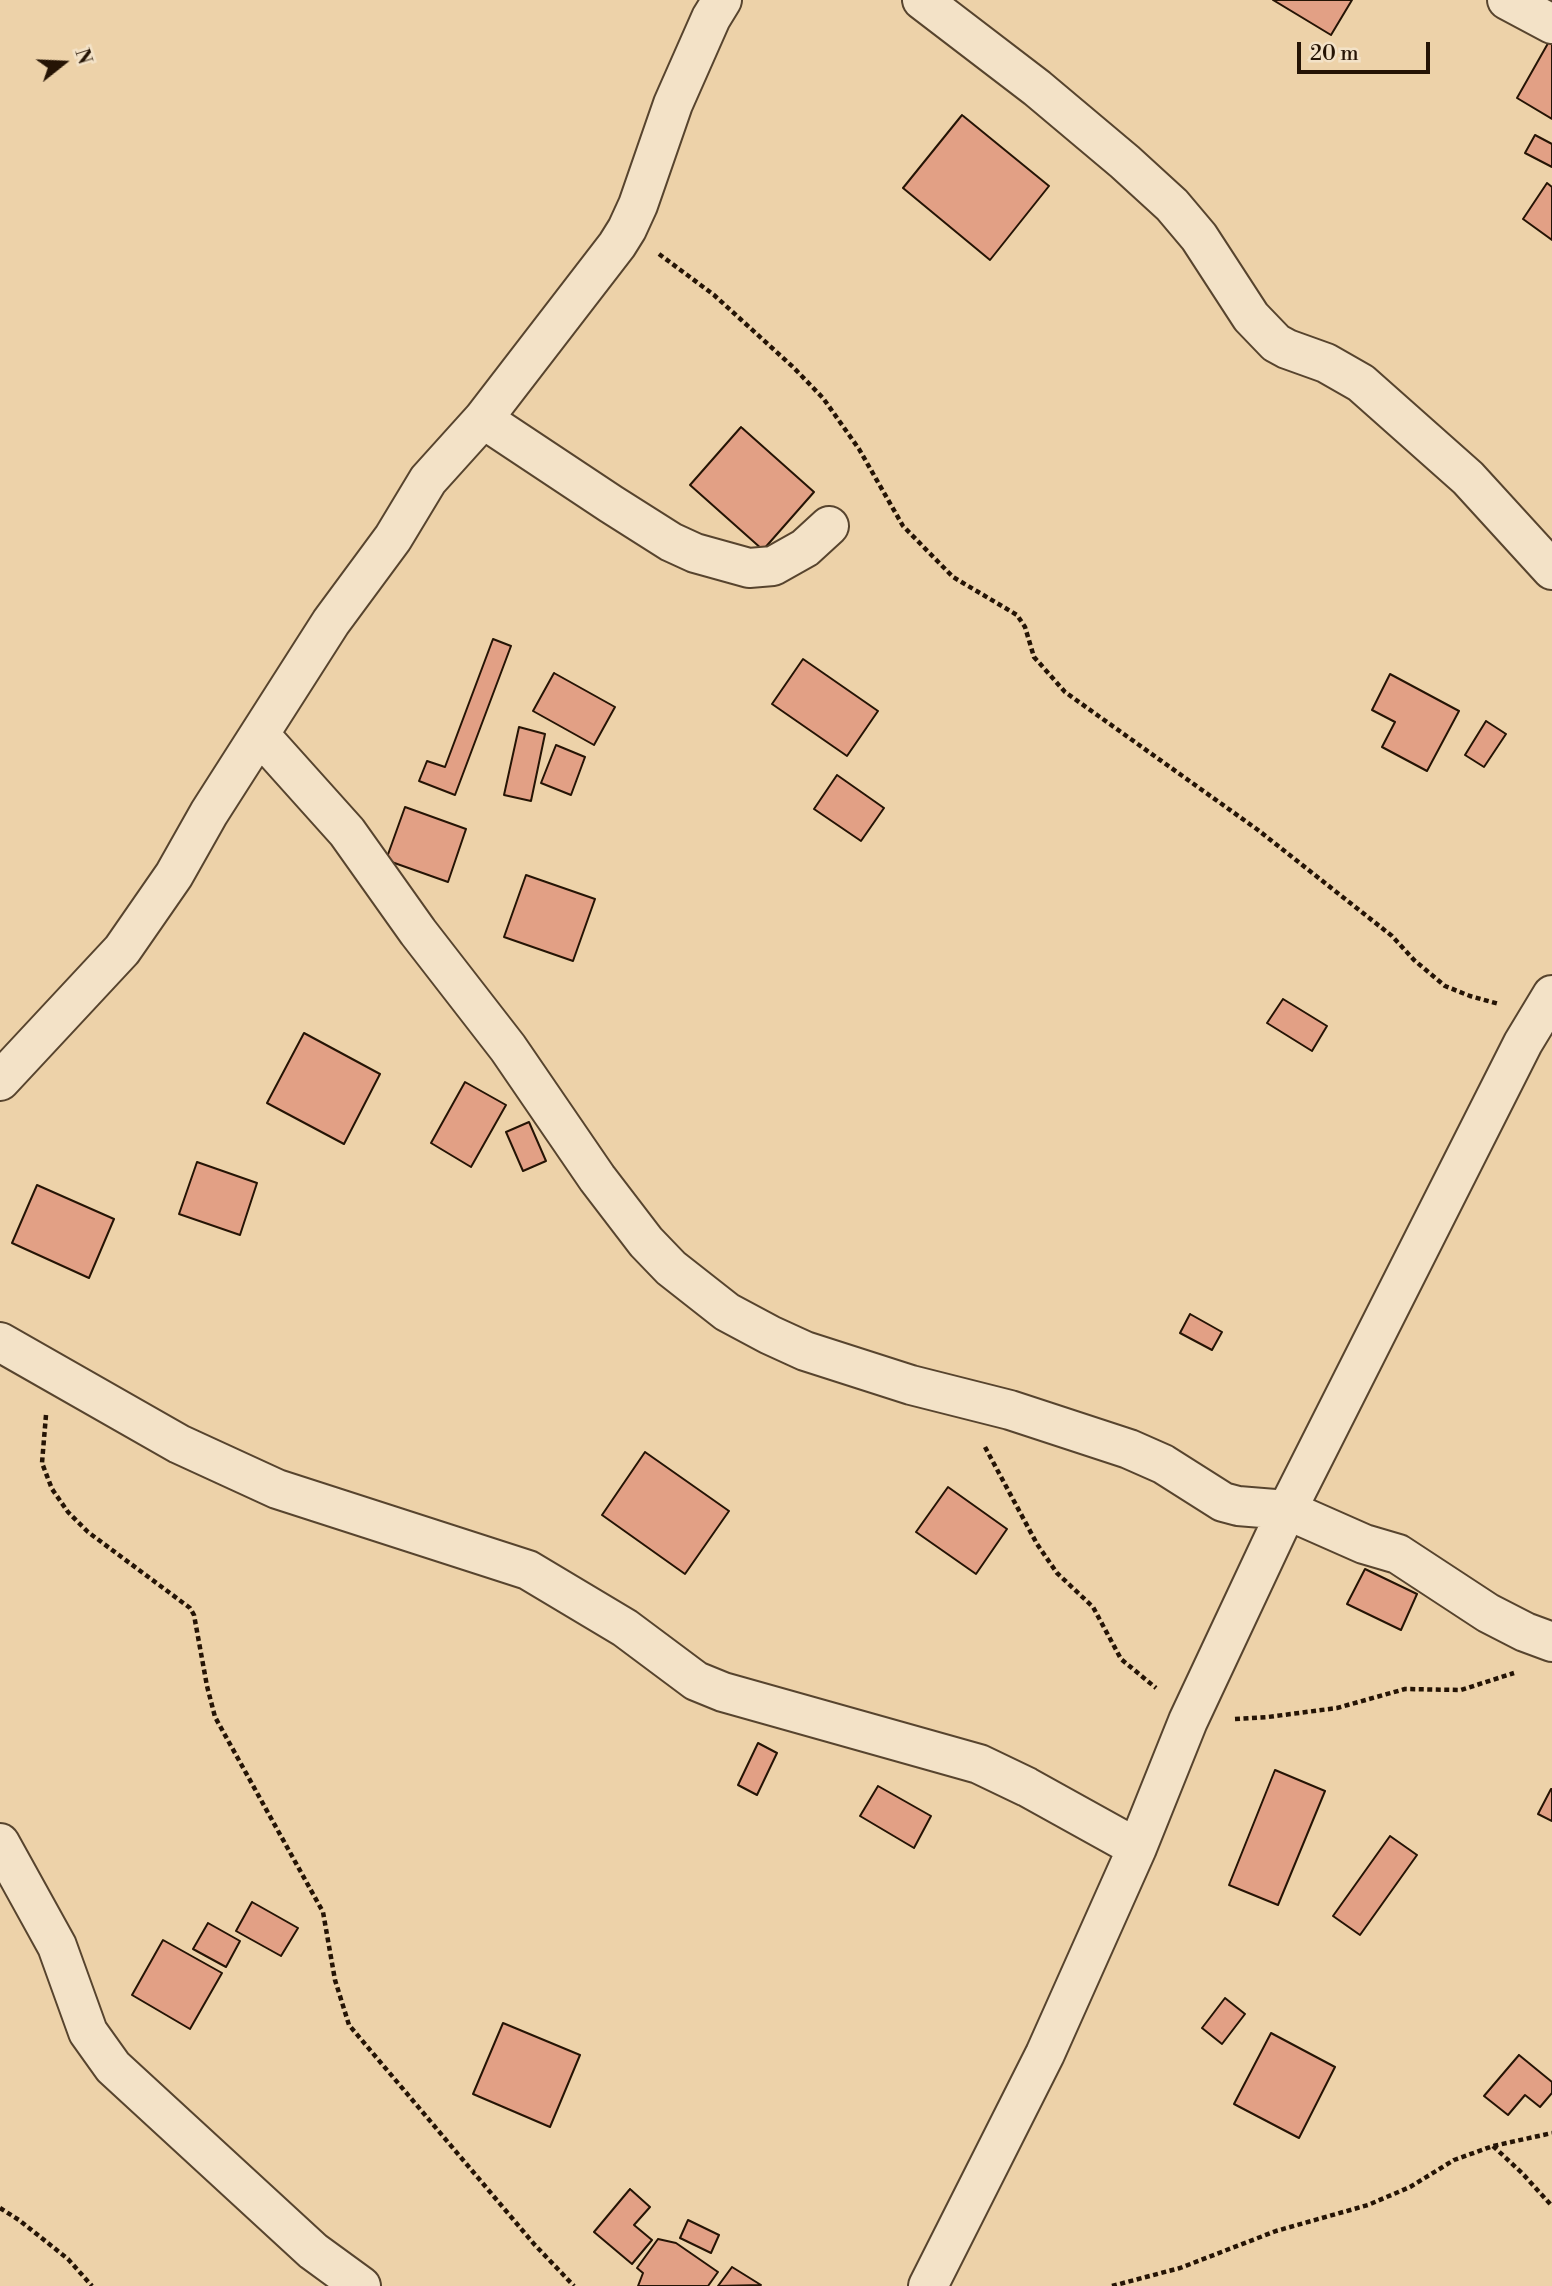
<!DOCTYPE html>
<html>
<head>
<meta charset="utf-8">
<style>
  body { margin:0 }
  #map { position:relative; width:1552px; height:2286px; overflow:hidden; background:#edd2a9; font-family:"Libre Bodoni",serif }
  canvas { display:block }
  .north { position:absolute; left:28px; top:28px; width:70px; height:70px; -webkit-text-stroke:5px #f3e2c7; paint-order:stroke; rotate:72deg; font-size:19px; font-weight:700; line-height:28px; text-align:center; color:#251405 }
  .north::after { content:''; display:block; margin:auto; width:24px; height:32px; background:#251405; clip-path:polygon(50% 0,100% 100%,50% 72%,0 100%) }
  .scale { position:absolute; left:1297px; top:42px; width:133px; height:32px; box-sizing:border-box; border:4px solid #251405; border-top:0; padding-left:9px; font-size:21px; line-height:24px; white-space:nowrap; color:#251405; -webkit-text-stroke:5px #f3e2c7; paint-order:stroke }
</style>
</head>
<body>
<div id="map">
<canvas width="1552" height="2286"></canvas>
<div class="north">N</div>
<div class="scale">20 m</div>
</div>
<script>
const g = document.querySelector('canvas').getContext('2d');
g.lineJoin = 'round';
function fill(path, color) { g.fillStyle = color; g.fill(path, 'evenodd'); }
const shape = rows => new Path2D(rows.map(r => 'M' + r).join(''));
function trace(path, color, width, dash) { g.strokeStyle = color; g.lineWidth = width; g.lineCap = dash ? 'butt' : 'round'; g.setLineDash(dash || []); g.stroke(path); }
const building = shape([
  [1273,0,1352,0,1331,35,1273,0],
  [1551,38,1552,39,1552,119,1517,98,1551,38],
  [962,115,1049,186,990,260,903,188,962,115],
  [1535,135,1552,144,1552,167,1525,153,1535,135],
  [1547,183,1552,187,1552,240,1523,219,1547,183],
  [741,427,814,492,763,550,690,485,741,427],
  [493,639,511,646,455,795,419,781,427,761,445,767,493,639],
  [803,659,878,711,847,756,772,704,803,659],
  [554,673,615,707,594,745,533,711,554,673],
  [1390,674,1459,711,1427,771,1382,747,1395,722,1372,710,1390,674],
  [1486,721,1506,734,1484,767,1465,755,1486,721],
  [519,727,545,734,531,801,504,795,519,727],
  [556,745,585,757,571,795,541,783,556,745],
  [837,775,884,808,861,841,814,809,837,775],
  [405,807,466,829,448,882,386,860,405,807],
  [526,875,595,899,573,961,504,937,526,875],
  [1283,999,1327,1026,1312,1051,1267,1023,1283,999],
  [304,1033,380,1074,344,1144,267,1103,304,1033],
  [465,1082,506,1105,471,1167,431,1143,465,1082],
  [529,1122,546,1161,523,1171,506,1132,529,1122],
  [197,1162,257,1183,240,1235,179,1214,197,1162],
  [37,1185,114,1219,89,1278,12,1243,37,1185],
  [1190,1314,1222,1332,1212,1350,1180,1333,1190,1314],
  [645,1452,729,1511,685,1574,602,1515,645,1452],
  [948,1487,1007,1529,976,1574,916,1532,948,1487],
  [1365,1569,1417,1594,1401,1630,1347,1604,1365,1569],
  [758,1743,777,1753,757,1795,738,1785,758,1743],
  [1275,1770,1325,1791,1278,1905,1229,1885,1275,1770],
  [878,1786,931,1816,914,1848,860,1816,878,1786],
  [1551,1789,1552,1789,1552,1821,1538,1814,1551,1789],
  [1390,1836,1417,1855,1360,1935,1333,1916,1390,1836],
  [252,1902,298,1928,281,1956,236,1931,252,1902],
  [208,1923,240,1941,226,1967,193,1949,208,1923],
  [163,1940,222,1973,190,2029,132,1995,163,1940],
  [1225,1998,1245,2014,1222,2044,1202,2028,1225,1998],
  [503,2023,580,2055,550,2127,473,2094,503,2023],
  [1271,2033,1335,2067,1299,2138,1234,2104,1271,2033],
  [1519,2055,1552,2082,1552,2093,1540,2107,1525,2095,1508,2115,1484,2096,1519,2055],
  [630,2189,650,2207,634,2225,652,2240,632,2264,594,2232,630,2189],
  [688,2220,719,2235,711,2253,680,2238,688,2220],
  [658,2239,676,2243,718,2272,708,2286,638,2286,643,2273,637,2268,658,2239],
  [732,2267,761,2285,718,2286,732,2267]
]);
fill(building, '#e2a085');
trace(building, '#251405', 2);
const street = shape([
  [922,0,1037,88,1125,162,1172,205,1199,237,1251,317,1276,343,1287,349,1326,363,1361,383,1468,478,1552,570],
  [1507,0,1552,24],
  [483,419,611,504,671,542,695,553,749,568,773,566,805,548,829,526],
  [260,735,347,832,418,932,508,1048,597,1178,646,1242,671,1268,727,1312,770,1335,805,1351,911,1385,1010,1410,1129,1449,1163,1464,1223,1502,1238,1506,1287,1510,1364,1544,1398,1554,1488,1613,1525,1632,1552,1642],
  [0,1081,122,950,174,875,209,813,331,622,393,538,428,480,483,419,617,245,627,229,638,205,673,104,711,18,722,0],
  [0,1342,179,1444,277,1489,528,1570,625,1628,696,1681,723,1692,979,1764,1027,1787,1137,1848],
  [0,1843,57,1946,88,2032,113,2067,313,2251,361,2286],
  [928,2286,1045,2054,1137,1848,1188,1721,1287,1510,1523,1043,1552,995]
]);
trace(street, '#57442e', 42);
trace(shape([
  [659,254,714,295,793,367,823,398,859,449,903,526,953,577,1017,615,1025,627,1034,657,1065,692,1258,830,1392,936,1414,960,1445,986,1470,996,1499,1004],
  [46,1415,42,1463,52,1489,68,1512,88,1532,190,1608,194,1615,207,1686,215,1717,323,1912,335,1980,349,2025,534,2244,574,2286],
  [985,1447,1037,1544,1057,1573,1093,1607,1121,1659,1156,1688],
  [1235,1719,1268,1717,1337,1708,1405,1689,1461,1690,1514,1673],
  [1493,2146,1522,2173,1552,2206],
  [0,2208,19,2220,68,2259,92,2286],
  [1112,2286,1180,2268,1276,2231,1368,2205,1410,2187,1454,2160,1493,2146,1552,2133]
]), '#251405', 4.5, [5, 3.5]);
trace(street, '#f3e2c7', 38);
</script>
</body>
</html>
